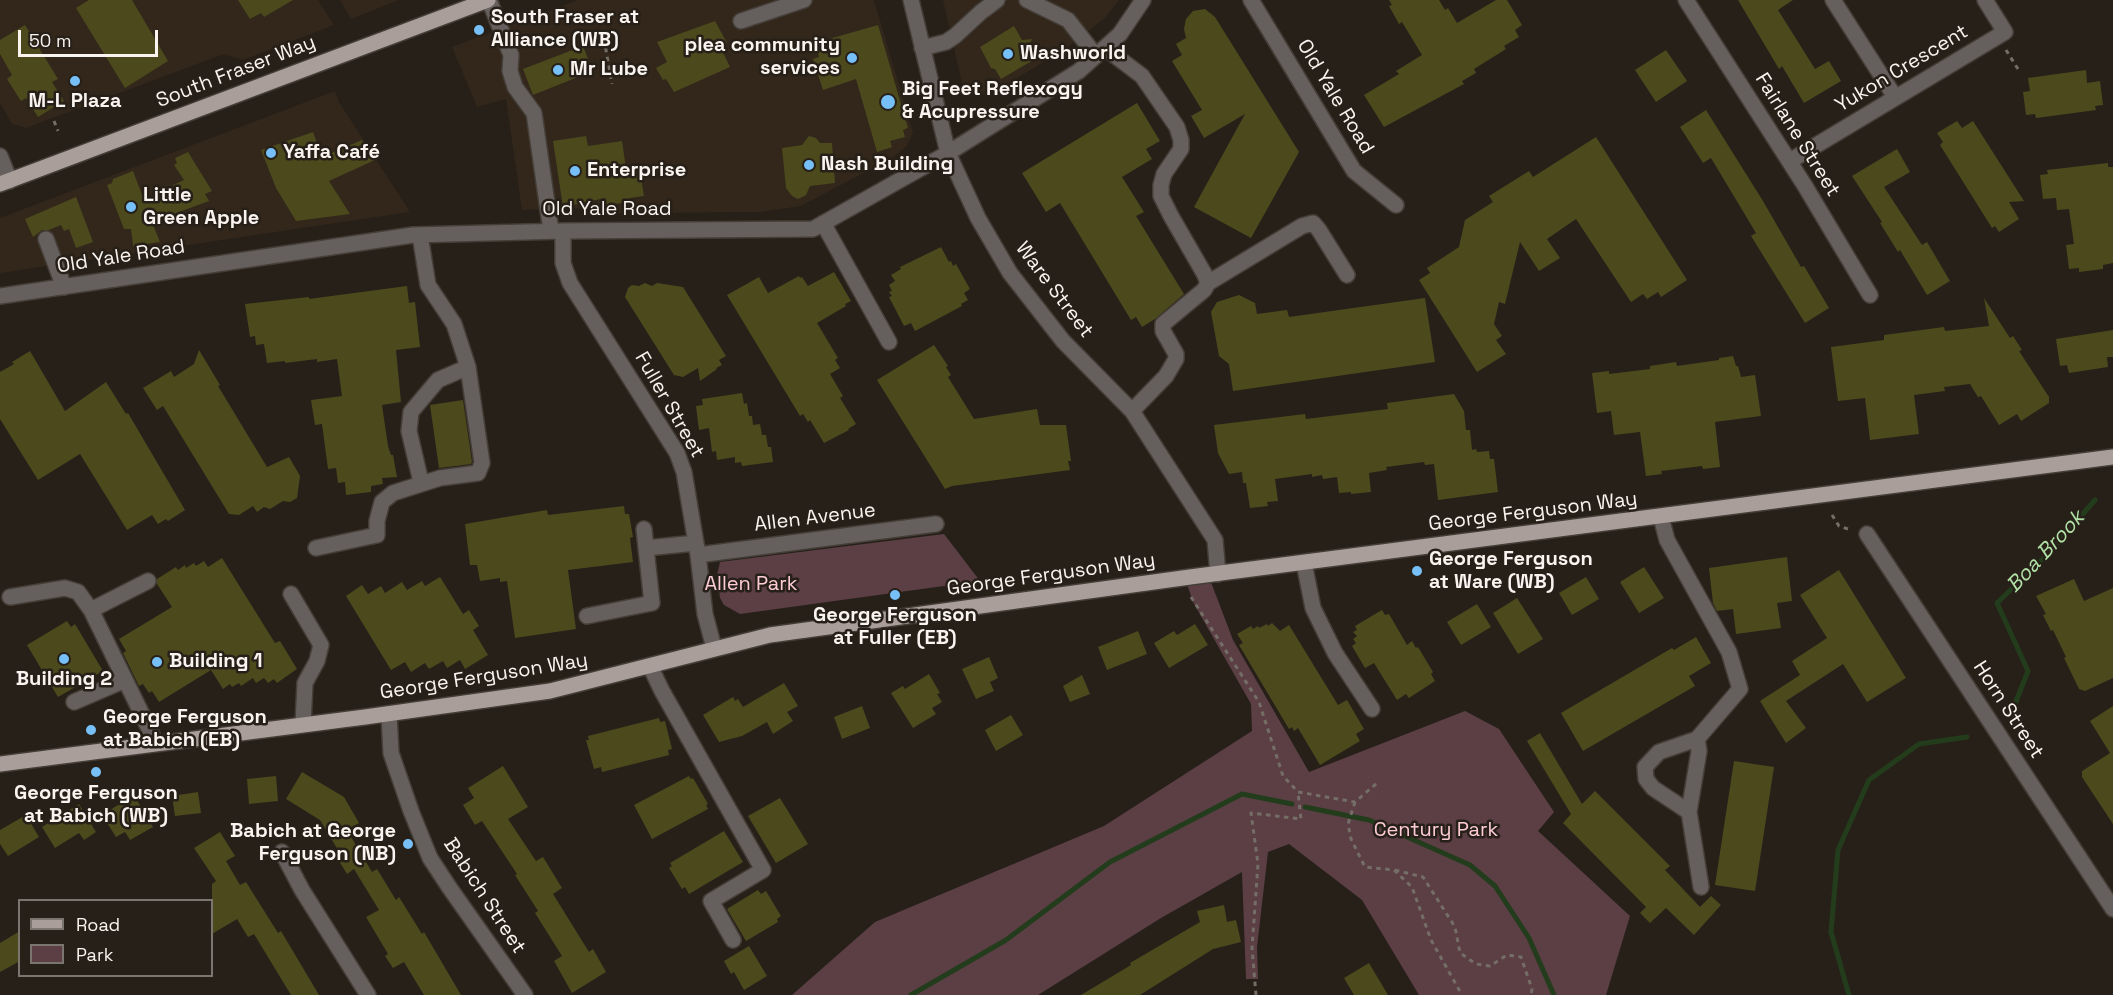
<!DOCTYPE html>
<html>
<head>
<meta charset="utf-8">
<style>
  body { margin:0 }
  #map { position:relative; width:2113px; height:995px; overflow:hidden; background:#272019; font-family:"Space Grotesk",sans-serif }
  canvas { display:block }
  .legend { position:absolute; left:18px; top:899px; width:195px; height:78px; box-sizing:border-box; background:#272019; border:2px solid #7b756f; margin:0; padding:8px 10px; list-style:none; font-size:18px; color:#f9f4ef }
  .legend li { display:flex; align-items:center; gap:12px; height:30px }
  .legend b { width:30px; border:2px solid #7b756f }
  .scale { position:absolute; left:18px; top:30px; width:140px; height:27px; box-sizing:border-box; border:3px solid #f9f4ef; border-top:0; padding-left:8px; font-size:18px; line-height:21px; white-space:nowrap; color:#f9f4ef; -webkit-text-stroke:4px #272019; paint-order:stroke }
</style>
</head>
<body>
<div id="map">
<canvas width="2113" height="995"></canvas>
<ul class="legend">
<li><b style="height:8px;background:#aa9e9b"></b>Road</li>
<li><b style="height:16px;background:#5b3f45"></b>Park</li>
</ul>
<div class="scale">50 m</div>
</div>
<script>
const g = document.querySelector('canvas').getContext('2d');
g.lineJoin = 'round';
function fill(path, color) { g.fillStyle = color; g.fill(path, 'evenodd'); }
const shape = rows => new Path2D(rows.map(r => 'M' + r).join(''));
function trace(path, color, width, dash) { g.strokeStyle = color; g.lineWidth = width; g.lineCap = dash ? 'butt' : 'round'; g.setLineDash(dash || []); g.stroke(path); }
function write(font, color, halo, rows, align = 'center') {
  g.font = font + ' "Space Grotesk",sans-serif'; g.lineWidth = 5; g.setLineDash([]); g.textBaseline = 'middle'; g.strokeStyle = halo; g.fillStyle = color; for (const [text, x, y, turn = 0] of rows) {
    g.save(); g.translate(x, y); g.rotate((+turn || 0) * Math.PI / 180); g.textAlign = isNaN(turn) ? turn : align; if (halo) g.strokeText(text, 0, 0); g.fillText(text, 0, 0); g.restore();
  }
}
fill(shape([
  [0,0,318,0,334,25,243,60,224,54,26,128,12,124,0,103],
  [340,0,399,0,351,19],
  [578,0,874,0,913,133,907,146,892,158,801,206,760,212,604,213,602,207,522,210,506,99,477,107,452,47],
  [943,0,1119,0,1105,18,1064,50,990,94,973,94,962,83],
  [335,91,339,102,410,212,0,273,0,218]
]), '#32271a');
fill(shape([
  [944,534,980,581,740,614,724,605,720,598,717,575,720,562],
  [1209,577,1233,640,1309,772,1465,711,1499,729,1554,812,1538,831,1630,916,1606,995,1419,995,1362,900,1289,844,1268,852,1257,947,1258,979,1246,979,1242,872,1161,918,1038,995,792,995,875,922,1104,826,1252,731,1251,704,1193,602,1186,581]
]), '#5b3f45');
trace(shape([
  [2015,704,2028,671,1997,603,2047,555,2095,500],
  [1305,807,1369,820,1470,865,1495,886,1529,938,1554,995],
  [911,995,1006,940,1110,862,1242,794,1292,804],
  [1849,995,1831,932,1838,850,1869,780,1919,744,1967,737]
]), '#233d1c', 5);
fill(shape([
  [89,0,132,0,168,61,125,88,76,8],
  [238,0,293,0,264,17,261,13,250,19],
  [1389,0,1439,0,1445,10,1448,8,1457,23,1496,0,1507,0,1522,25,1515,30,1519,37,1504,46,1506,49,1474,69,1476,73,1462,81,1464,84,1384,127,1364,95,1399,74,1396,71,1422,55,1402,22,1399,24,1389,6,1392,5],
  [1738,0,1793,0,1778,10,1815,69,1829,61,1841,81,1804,103,1782,66,1779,69],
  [1205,9,1215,17,1299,152,1251,238,1194,207,1245,114,1204,138,1191,116,1202,110,1172,61,1182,55,1176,44,1186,38,1184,29,1186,19,1193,11],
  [715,21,727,43,720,46,730,67,674,92,666,79,663,80,656,68,667,62,657,42],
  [25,25,58,79,52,82,64,101,38,117,26,98,21,101,7,79,12,75,0,54,0,40],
  [878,25,908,128,903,130,905,137,890,141,892,147,877,152,856,79,823,90,813,59,819,57,815,43],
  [1014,26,1022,40,1032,39,1028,48,1035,59,1001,79,995,69,991,68,980,47],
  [583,46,593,71,533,95,523,69],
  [1666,50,1687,81,1656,102,1635,70],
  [2086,70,2087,83,2100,81,2103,105,2095,106,2096,110,2059,115,2036,118,2035,114,2026,115,2023,92,2030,91,2028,78],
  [1137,103,1160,141,1146,149,1152,159,1122,177,1144,212,1136,216,1184,294,1155,319,1142,327,1136,317,1131,320,1060,203,1046,212,1022,173],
  [1706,110,1763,201,1801,267,1804,266,1829,308,1805,323,1751,236,1756,233,1711,158,1703,163,1680,127],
  [1957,121,1962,128,1973,121,2024,201,2009,202,2019,219,1999,232,1995,226,1992,228,1940,145,1943,142,1937,133],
  [313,132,322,157,362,140,375,160,329,181,350,214,296,221,276,188,261,150],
  [586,136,588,146,622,141,626,168,639,166,644,196,630,198,630,202,606,205,605,198,563,207,553,141],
  [809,136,816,138,820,143,832,143,835,183,810,186,806,195,798,199,792,196,786,188,782,148,802,145],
  [1596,137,1687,280,1661,297,1658,292,1647,299,1643,294,1631,302,1576,219,1547,239,1560,258,1539,271,1520,242,1505,304,1499,302,1494,324,1502,336,1496,340,1506,354,1477,372,1419,280,1430,273,1427,268,1459,247,1465,220,1493,202,1489,196,1529,171,1533,177],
  [1897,149,1910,172,1884,187,1922,245,1927,242,1950,281,1927,295,1900,250,1898,252,1880,223,1882,222,1852,176],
  [188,152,212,191,205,194,209,201,152,222,160,242,133,246,131,229,124,229,107,185,112,183,113,179,133,171,144,200,174,188,173,185,184,180,174,165,177,163,175,158],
  [2108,163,2108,167,2113,167,2113,263,2103,265,2103,269,2079,272,2079,268,2069,269,2066,245,2074,244,2069,209,2057,210,2056,198,2043,199,2040,175,2048,174,2047,170],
  [76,197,93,242,76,248,69,229,64,231,61,225,49,230,42,230,33,237,25,219],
  [941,247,949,262,951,261,953,266,956,264,970,289,964,293,968,300,961,304,962,306,915,331,911,323,904,326,889,297,892,296,889,292,892,291,889,285,895,281,891,275,901,269,900,267],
  [834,272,851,301,845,304,846,306,817,323,838,358,835,360,840,368,830,374,843,396,840,398,856,424,848,429,849,430,824,443,810,420,808,422,803,414,800,416,727,295,759,277,768,293,799,276,800,278,802,277,808,286],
  [645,283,652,286,657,283,683,287,726,356,719,360,722,365,716,368,717,369,700,381,698,368,683,377,674,375,625,297,628,288,632,285,639,286],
  [407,286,409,303,415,302,420,347,396,350,401,402,382,405,388,446,391,455,393,455,397,477,382,478,383,484,371,486,371,492,346,495,345,482,338,483,336,468,328,469,322,424,315,425,311,400,342,396,337,359,317,362,317,359,285,363,285,361,267,363,264,344,256,345,255,336,250,337,245,304,309,297,309,299],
  [1239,295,1255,303,1257,314,1287,310,1289,317,1425,298,1435,362,1233,391,1229,364,1219,356,1211,312,1217,302],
  [1984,298,2010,338,2013,336,2022,350,2019,351,2049,397,2049,403,2021,421,2017,414,1999,425,1981,396,1978,397,1970,384,1944,387,1945,391,1914,395,1919,434,1870,440,1865,398,1838,401,1831,347,1884,340,1884,335,1944,327,1945,331,1989,326],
  [2113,330,2113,357,2107,357,2108,367,2069,373,2067,365,2060,366,2056,339],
  [934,345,948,366,946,367,951,375,948,377,974,419,1037,409,1040,425,1066,425,1071,461,1068,461,1070,470,952,486,945,489,877,380],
  [199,350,220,385,218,386,267,467,289,457,300,476,297,498,290,502,283,501,270,509,264,507,257,512,253,506,239,515,229,514,163,406,157,410,143,388,171,371,174,377,194,364],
  [30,351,65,411,106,382,126,414,128,413,185,510,168,521,166,519,158,524,152,515,127,530,80,454,38,480,0,419,0,372,14,364,12,362],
  [1733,356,1736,366,1738,366,1741,377,1755,375,1761,416,1715,422,1720,467,1703,469,1702,466,1661,471,1662,474,1646,476,1640,432,1614,435,1611,411,1597,413,1592,373,1609,371,1609,374,1650,369,1650,366,1676,362,1677,366,1719,360,1719,358],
  [742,393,744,404,747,403,749,416,752,416,753,425,760,424,762,435,766,435,768,447,771,447,773,462,742,466,741,462,735,463,735,457,717,460,716,451,712,452,709,428,699,430,696,406,703,405,702,399],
  [1454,394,1464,411,1466,430,1470,430,1472,450,1476,449,1477,452,1489,451,1490,459,1494,459,1498,492,1438,500,1434,464,1425,465,1424,462,1386,467,1387,470,1369,473,1371,492,1351,494,1351,492,1339,493,1337,477,1323,479,1322,475,1312,477,1312,474,1275,479,1278,501,1267,502,1268,506,1250,508,1246,483,1243,483,1242,472,1229,474,1218,453,1214,425,1305,414,1306,419,1388,409,1387,403],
  [463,400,472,462,471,464,439,468,430,405],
  [624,506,625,514,629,514,633,537,630,538,633,562,568,570,576,629,515,638,507,581,500,582,500,578,480,581,477,565,470,565,465,524,547,510,548,515],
  [1787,557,1792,601,1777,603,1781,628,1736,634,1733,609,1717,611,1713,603,1709,568],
  [222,558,275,643,280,641,297,669,277,683,274,679,268,683,264,678,256,683,253,678,241,686,239,683,232,687,230,684,223,689,211,670,159,702,152,691,149,693,143,684,139,686,123,653,126,651,119,639,172,607,157,584,157,579,176,567,178,570,185,565,186,568,194,563,196,566,204,561,208,567],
  [1644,567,1664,598,1639,613,1620,582],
  [1839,570,1906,678,1867,702,1843,664,1786,701,1806,728,1786,743,1760,701,1800,675,1792,661,1827,638,1800,595],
  [440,577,463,614,469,610,479,626,473,630,488,655,465,669,460,660,447,668,443,661,429,669,425,663,411,672,405,662,391,670,346,596,362,585,368,594,381,586,385,593,402,582,407,590,422,581,425,586],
  [1586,577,1599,599,1572,615,1559,593],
  [2074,579,2084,601,2113,588,2113,678,2085,691,2079,689,2064,658,2066,657,2053,630,2051,631,2043,615,2046,614,2036,596],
  [1517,598,1543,639,1518,654,1493,613],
  [1477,604,1491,627,1461,645,1447,622],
  [1382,610,1385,615,1389,614,1407,645,1412,641,1416,648,1418,647,1433,672,1431,674,1435,681,1409,698,1406,694,1397,700,1374,663,1365,668,1352,646,1356,643,1353,639,1357,636,1353,632,1357,630,1355,626],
  [67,621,71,627,75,624,103,671,58,697,27,645],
  [1272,623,1280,631,1289,625,1338,705,1347,700,1364,729,1356,734,1360,741,1320,765,1298,728,1294,731,1292,727,1289,729,1239,645,1243,643,1237,634,1251,626,1253,629,1258,626,1259,628,1267,624,1268,626],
  [1195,624,1208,645,1169,668,1154,643,1174,631,1177,635],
  [1138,631,1147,654,1107,670,1098,647],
  [1696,637,1711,663,1689,676,1695,686,1583,751,1561,713,1672,648,1674,650],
  [989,657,998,678,990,682,994,691,976,699,962,669],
  [929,674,940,693,937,694,942,702,932,708,936,714,913,728,891,693,903,686,905,689],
  [1082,675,1090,694,1070,702,1063,686],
  [784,683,798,706,787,712,793,721,773,734,767,722,742,736,719,742,703,715,733,697,735,701,738,699,743,707],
  [862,706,870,728,842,739,834,717],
  [2113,706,2113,824,2082,777,2082,771,2110,753,2090,721],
  [1011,715,1023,735,996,751,985,730],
  [659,718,660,722,665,721,672,749,668,750,669,755,602,772,601,767,594,769,586,740,589,740,588,736],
  [1540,733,1582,804,1595,791,1670,866,1665,870,1700,907,1711,896,1721,905,1694,935,1666,908,1650,923,1640,913,1646,907,1563,823,1571,814,1527,741],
  [1734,761,1774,767,1755,891,1715,885],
  [503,766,528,807,508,819,536,861,543,857,562,888,553,894,589,952,593,949,606,972,572,993,554,961,562,956,535,913,538,911,515,875,517,874,482,821,475,825,463,805,474,798,468,788],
  [302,772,344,797,359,823,347,830,372,872,377,869,396,900,399,897,422,934,424,932,461,995,424,995,404,962,393,968,385,956,388,954,366,917,379,910,354,869,347,874,334,853,338,850,320,820,286,799],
  [276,776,278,801,249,804,247,779],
  [689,776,691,779,693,778,708,804,706,805,708,809,652,839,634,805],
  [198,792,201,813,175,816,172,796],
  [134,795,153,827,130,840,125,832,116,837,102,815],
  [780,798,808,844,776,863,748,816],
  [79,804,96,832,84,840,79,833,55,848,42,827],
  [26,815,39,837,8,856,0,844,0,830],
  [724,831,743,862,689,894,685,887,682,889,669,868,672,866,670,863],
  [220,832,235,856,226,861,240,885,246,882,278,933,281,931,319,995,291,995,254,934,248,937,237,919,212,934,212,884,216,881,194,848],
  [758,890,761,894,766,891,781,916,777,919,778,922,746,941,727,909],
  [1224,905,1227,922,1236,920,1241,942,1213,949,1140,995,1081,995,1131,965,1130,963,1200,922,1197,911],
  [20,931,20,961,0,972,0,943],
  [749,946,767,976,744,990,734,972,731,974,724,961],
  [1369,963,1388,995,1354,995,1344,978]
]), '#4c491d');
const minor = shape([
  [489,0,511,55,510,71,515,87,534,113,551,231],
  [911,0,948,153,978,218,1010,273,1063,341,1132,411,1215,540,1218,574],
  [1027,0,1068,20,1096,56],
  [1251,0,1354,171,1396,205],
  [1686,0,1805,186,1870,295],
  [1833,0,1895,97],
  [741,21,804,0],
  [922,48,946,42,955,36,981,12,997,0],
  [1105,48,1142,76,1177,127,1181,140,1181,149,1164,174,1161,185,1161,196,1171,216,1205,275,1208,283,1204,290,1163,324,1163,331,1176,354,1176,359,1166,376,1132,411],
  [0,156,10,181],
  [1790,161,2005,32,1985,0],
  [823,223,889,342],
  [563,231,563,263,570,283,677,453,684,472,698,555,705,614,714,648],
  [46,239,64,287],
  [1208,283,1302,226,1313,223,1319,230,1347,275],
  [0,296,413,235,563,231,813,229,948,153,1079,71,1120,34,1143,0],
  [421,482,409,431,411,412,438,380,468,367],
  [1661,517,1667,540,1729,652,1740,689,1697,739,1659,752,1645,767,1646,779,1653,788,1689,812],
  [644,529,646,548,696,543],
  [1867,534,2113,909],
  [316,548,377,535,377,521,382,502,393,493,440,478,478,473,482,463,468,367,454,324,428,285,420,235],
  [698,555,936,524],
  [1304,563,1313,608,1335,653,1372,709],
  [291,594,321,645,317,661,305,683,303,724],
  [10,597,65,588,78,592,91,610,156,743],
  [91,610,148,581],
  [587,616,652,603,646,548],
  [650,666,662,691,763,870,711,901,733,940],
  [74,702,125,680],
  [389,714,391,753,411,811,430,858,449,887,525,995],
  [1697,739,1699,751,1689,812,1701,887],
  [282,852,302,890,368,995]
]);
const major = shape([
  [0,184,488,0],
  [0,764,365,717,550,691,770,635,1190,577,2113,457]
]);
trace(minor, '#443e37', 18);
trace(major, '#443e37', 18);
trace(shape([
  [604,39,612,84],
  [2006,50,2018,69],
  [54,121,58,131],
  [1832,515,1839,526,1851,530],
  [1191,597,1259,702,1283,776,1298,792,1355,802,1377,783],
  [1355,802,1348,824,1351,839,1365,867,1394,870,1412,887,1431,940,1462,995],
  [1395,870,1423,877,1455,927,1460,953,1476,964,1490,966,1507,955,1521,957,1532,989,1531,995],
  [1256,995,1252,948,1258,864,1251,813,1301,819,1298,792]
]), '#746e67', 3, [4.5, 4.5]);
trace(minor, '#65605e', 15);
trace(major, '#aa9e9b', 15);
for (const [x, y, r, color] of [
  [479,30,6,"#76c0f7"],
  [1008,54,6,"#76c0f7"],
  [852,58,6,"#76c0f7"],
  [558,70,6,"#76c0f7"],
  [75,81,6,"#76c0f7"],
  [888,102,8,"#76c0f7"],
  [271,153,6,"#76c0f7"],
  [809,165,6,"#76c0f7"],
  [575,171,6,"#76c0f7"],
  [131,207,6,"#76c0f7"],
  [1417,571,6,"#76c0f7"],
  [895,595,6,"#76c0f7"],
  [64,659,6,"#76c0f7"],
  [157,662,6,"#76c0f7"],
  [91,730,6,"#76c0f7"],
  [96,772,6,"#76c0f7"],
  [408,844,6,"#76c0f7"]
]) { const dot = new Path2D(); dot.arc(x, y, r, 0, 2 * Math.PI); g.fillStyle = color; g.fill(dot); trace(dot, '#272019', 2); }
write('bold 20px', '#f9f4ef', '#272019', [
  ["South Fraser at",491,18],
  ["Alliance (WB)",491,41],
  ["plea community",840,46,"right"],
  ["services",840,69,"right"],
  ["Washworld",1020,54],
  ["Mr Lube",570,70],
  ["Big Feet Reflexogy",902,90],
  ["& Acupressure",902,113],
  ["M-L Plaza",75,102,"center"],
  ["Yaffa Café",283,153],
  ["Nash Building",821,165],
  ["Enterprise",587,171],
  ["Little",143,196],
  ["Green Apple",143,219],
  ["George Ferguson",1429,560],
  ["at Ware (WB)",1429,583],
  ["George Ferguson",895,616,"center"],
  ["at Fuller (EB)",895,639,"center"],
  ["Building 1",169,662],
  ["Building 2",64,680,"center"],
  ["George Ferguson",103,718],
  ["at Babich (EB)",103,741],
  ["George Ferguson",96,794,"center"],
  ["at Babich (WB)",96,817,"center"],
  ["Babich at George",396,832,"right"],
  ["Ferguson (NB)",396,855,"right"]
], 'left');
write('20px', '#f9f4ef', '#272019', [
  ["Yukon Crescent",1902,69,-31],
  ["South Fraser Way",236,72,-21],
  ["Old Yale Road",1335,97,59],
  ["Fairlane Street",1797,135,58],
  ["Old Yale Road",607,210],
  ["Old Yale Road",121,257,-9],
  ["Ware Street",1054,290,53],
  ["Fuller Street",669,405,60],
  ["George Ferguson Way",1533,512,-7],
  ["Allen Avenue",815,518,-7],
  ["George Ferguson Way",1051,575,-8],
  ["George Ferguson Way",484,677,-9],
  ["Horn Street",2008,710,57],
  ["Babich Street",484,896,57]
]);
write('20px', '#fdccd7', '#272019', [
  ["Allen Park",751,585],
  ["Century Park",1436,831]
]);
write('italic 21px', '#b2e1a6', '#272019', [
  ["Boa Brook",2046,552,-47]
]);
</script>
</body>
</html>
